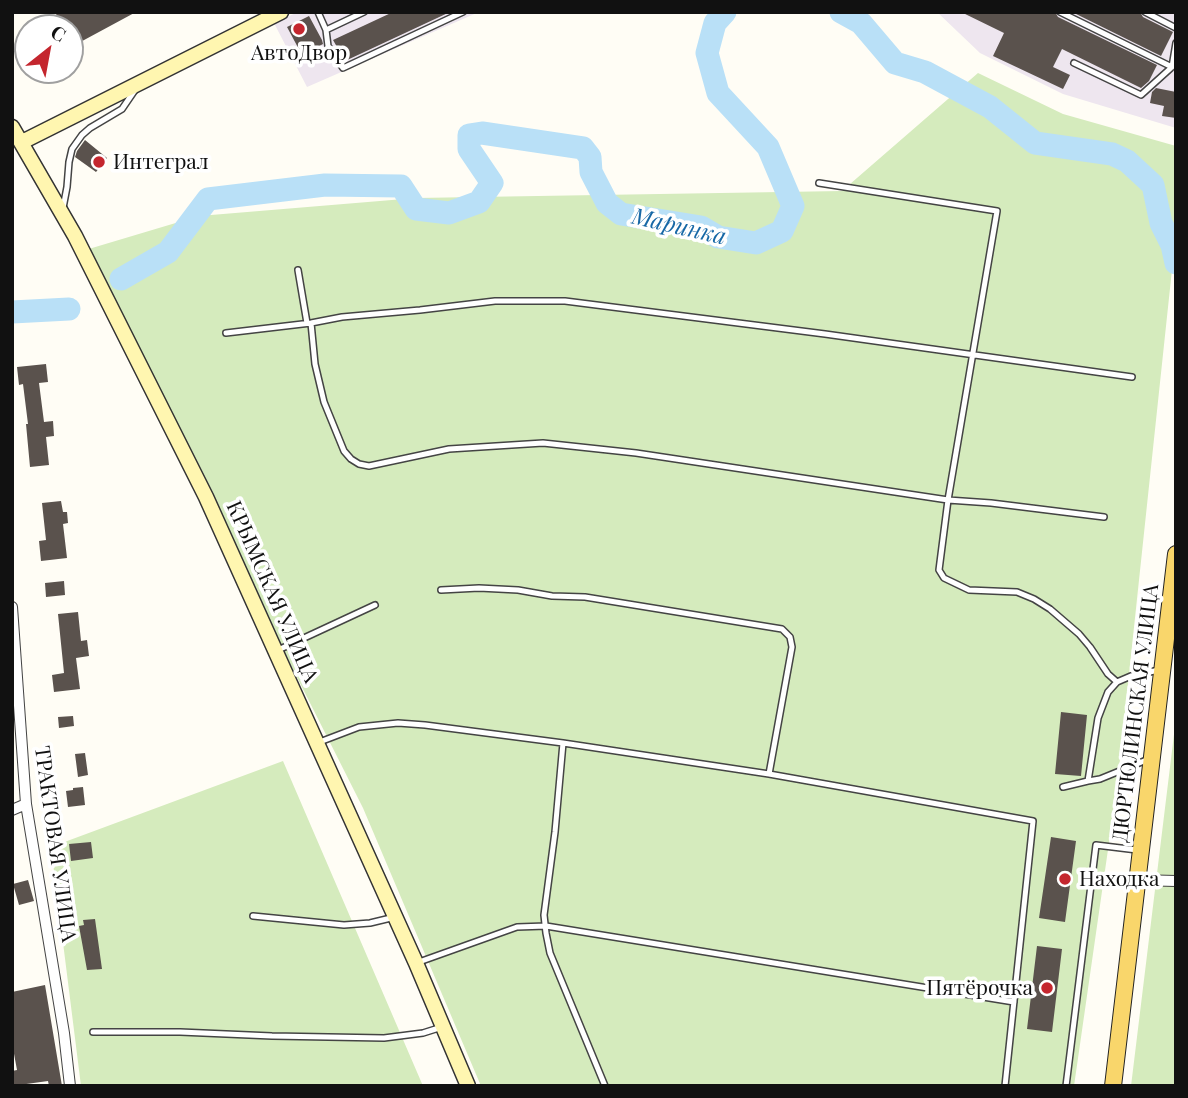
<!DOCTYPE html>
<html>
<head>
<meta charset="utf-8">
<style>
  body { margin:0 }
  #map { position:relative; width:1188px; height:1098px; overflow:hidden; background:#fffdf5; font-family:"Playfair Display",serif }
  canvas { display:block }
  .frame { position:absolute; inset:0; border:14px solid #111; pointer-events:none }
  .north { position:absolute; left:14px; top:14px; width:70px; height:70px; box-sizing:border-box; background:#fff; border:2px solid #a0a0a0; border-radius:50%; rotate:31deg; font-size:19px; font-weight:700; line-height:28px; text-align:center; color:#111 }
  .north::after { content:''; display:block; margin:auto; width:24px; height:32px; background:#c4262e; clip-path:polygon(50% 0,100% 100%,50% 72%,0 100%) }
</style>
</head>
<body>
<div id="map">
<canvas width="1188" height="1098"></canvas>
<div class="frame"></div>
<div class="north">С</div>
</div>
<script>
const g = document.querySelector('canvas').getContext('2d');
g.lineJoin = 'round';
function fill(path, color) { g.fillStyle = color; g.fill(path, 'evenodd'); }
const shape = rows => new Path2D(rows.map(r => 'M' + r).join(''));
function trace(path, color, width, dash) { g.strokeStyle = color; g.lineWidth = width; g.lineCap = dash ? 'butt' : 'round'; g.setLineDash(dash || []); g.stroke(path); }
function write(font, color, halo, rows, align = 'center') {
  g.font = font + ' "Playfair Display",serif'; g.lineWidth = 7; g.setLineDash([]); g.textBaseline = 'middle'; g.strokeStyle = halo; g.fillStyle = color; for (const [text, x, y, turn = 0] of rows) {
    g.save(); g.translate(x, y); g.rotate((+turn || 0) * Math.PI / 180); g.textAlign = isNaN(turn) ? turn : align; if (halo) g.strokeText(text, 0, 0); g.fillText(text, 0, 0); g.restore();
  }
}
fill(shape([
  [298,12,479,12,307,87,274,23],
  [937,12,1176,12,1176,128,1063,94,980,53]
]), '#eee6ef');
fill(shape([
  [978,73,1063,114,1176,146,1176,232,1117,787,1074,1086,481,1086,363,808,82,251,199,216,416,198,842,191],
  [1176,718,1176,1086,1131,1086],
  [283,761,423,1086,81,1086,51,847]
]), '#d5ebbd');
trace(shape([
  [841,12,861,23,895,63,925,72,990,107,1035,143,1112,154,1127,161,1153,185,1161,223,1172,245,1176,263],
  [121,279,168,252,208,199,325,185,401,186,416,209,449,213,479,202,492,183,469,149,469,135,482,133,583,148,590,157,591,172,607,203,621,214,701,227,718,237,756,243,782,231,793,206,768,147,718,93,707,53,715,23,725,12],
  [12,312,69,309]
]), '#b9e0f7', 23);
fill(shape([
  [55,12,136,12,73,46,70,40,70,28,63,28],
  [393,12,450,12,345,61,333,40],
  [961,12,1055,12,1058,17,1157,65,1149,81,1141,88,1062,49,1053,67,1070,75,1063,89,993,56,1004,33],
  [1072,12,1140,12,1143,17,1173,32,1161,56],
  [309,16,322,40,323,44,302,55,287,27],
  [1156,88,1176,92,1176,118,1162,116,1164,106,1150,103,1152,92],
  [85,140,107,158,96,172,75,157,77,151],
  [46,364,48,382,39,383,44,422,53,421,54,436,46,437,49,465,30,467,26,424,28,424,23,384,19,385,17,367],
  [61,501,63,512,67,512,68,523,63,524,67,558,41,561,39,541,46,540,42,503],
  [64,581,65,595,46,597,45,583],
  [78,612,81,641,87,640,89,656,76,658,80,689,54,692,52,675,64,673,58,614],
  [1061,712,1087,715,1081,776,1055,774],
  [73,716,74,726,59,728,58,717],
  [85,753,88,775,78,777,75,754],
  [83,787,85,805,68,807,66,791,73,790,73,788],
  [1051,837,1076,841,1065,922,1039,918],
  [91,842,93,858,71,861,69,844],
  [28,880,34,901,19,905,13,884],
  [95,919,102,969,87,970,79,926,84,925,83,920],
  [1037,946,1062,949,1052,1032,1027,1029],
  [45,985,62,1086,49,1086,48,1081,12,1086,12,1071,17,1070,12,1043,12,992]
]), '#5a524d');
const lane = shape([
  [318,12,326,30,364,12],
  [1060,12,1172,67,1176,43],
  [1145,12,1176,28],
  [326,30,328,46,343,68,463,12],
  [1074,63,1141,95,1172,67],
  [819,183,997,211,948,500,939,570,944,578,969,590,1017,592,1034,599,1050,609,1079,634,1090,647,1108,674,1117,682],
  [63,208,67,187,69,162,72,149,82,135,90,128,122,109,135,90],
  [298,270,307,323],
  [311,323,315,364,324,402,344,451,351,459,359,464,369,466,449,449,543,443,636,453,948,500,991,503,1104,517],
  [226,333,311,323,342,317,420,310,495,301,565,301,825,334,1132,377],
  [441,590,479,588,518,590,552,596,585,597,782,629,790,637,792,647,769,774],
  [276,651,375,605],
  [317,743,359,727,398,723,425,725,563,743,769,774,1033,821,1005,1086],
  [563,743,555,832,544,915,546,933,550,953,605,1086],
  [1088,781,1100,779,1149,759],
  [1063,787,1088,781,1098,718,1108,692,1117,682,1131,676,1159,670],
  [253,916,344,925,370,923,395,917],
  [419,962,517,927,546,926,1014,1002],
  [93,1032,180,1032,272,1036,384,1038,423,1033,442,1027],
  [1066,1086,1096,845,1137,850]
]);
const street = shape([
  [12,607,26,804,64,1033,70,1086],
  [12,810,26,804],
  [1137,880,1176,881]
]);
const secondary = shape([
  [12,127,75,236,206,497,416,963,468,1086],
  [22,142,281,12]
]);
const primary = shape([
  [1113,1086,1176,554]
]);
trace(lane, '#444', 8);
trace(street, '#444', 12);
trace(secondary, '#333', 17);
trace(primary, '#222', 18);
trace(lane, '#fff', 5);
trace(street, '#fff', 10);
trace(secondary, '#fff6b0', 14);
trace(primary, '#f9d66b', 16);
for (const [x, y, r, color] of [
  [299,29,7,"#c4262e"],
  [99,162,7,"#c4262e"],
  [1065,879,7,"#c4262e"],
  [1047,988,7,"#c4262e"]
]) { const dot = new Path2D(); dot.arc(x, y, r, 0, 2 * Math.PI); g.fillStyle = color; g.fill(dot); trace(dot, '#fff', 2.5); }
write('21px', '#111', '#fff', [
  ["АвтоДвор",299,53,"center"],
  ["Интеграл",113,162],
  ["Находка",1079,879],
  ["Пятёрочка",1033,988,"right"]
], 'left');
write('21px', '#111', '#fff', [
  ["КРЫМСКАЯ УЛИЦА",272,592,66],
  ["ДЮРТЮЛИНСКАЯ УЛИЦА",1136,713,-83],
  ["ТРАКТОВАЯ УЛИЦА",55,844,82]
]);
write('italic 23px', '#1768a6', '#fff', [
  ["Маринка",679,227,13]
]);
</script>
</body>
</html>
